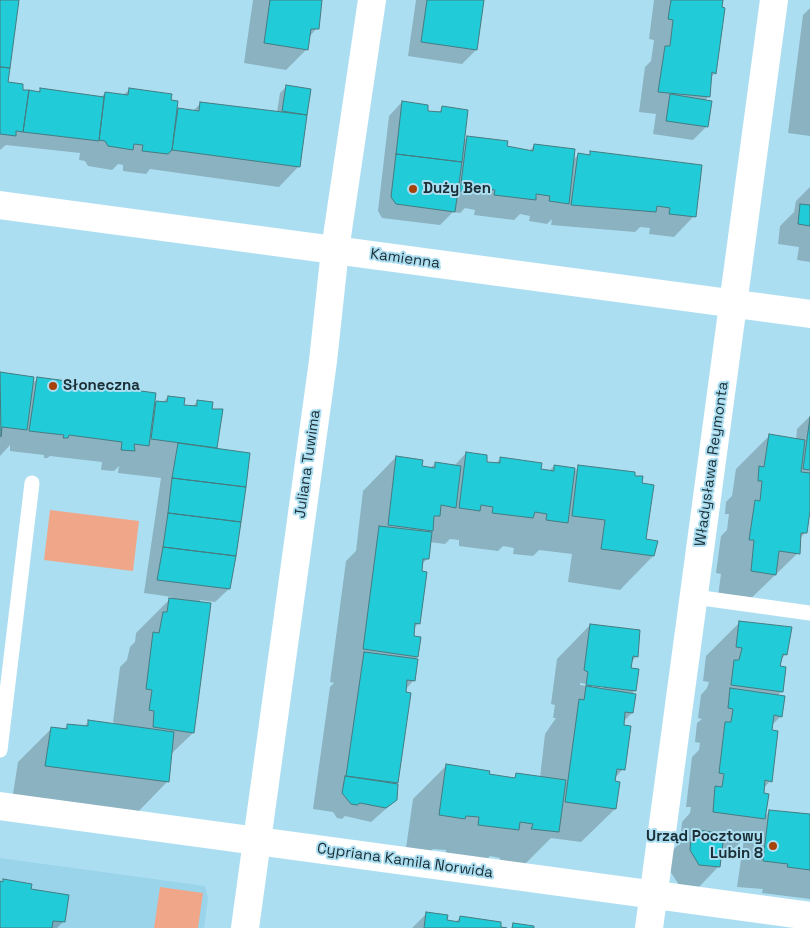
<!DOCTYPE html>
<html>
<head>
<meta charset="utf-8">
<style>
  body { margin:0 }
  canvas { display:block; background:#acdef1 }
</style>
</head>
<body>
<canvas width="810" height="928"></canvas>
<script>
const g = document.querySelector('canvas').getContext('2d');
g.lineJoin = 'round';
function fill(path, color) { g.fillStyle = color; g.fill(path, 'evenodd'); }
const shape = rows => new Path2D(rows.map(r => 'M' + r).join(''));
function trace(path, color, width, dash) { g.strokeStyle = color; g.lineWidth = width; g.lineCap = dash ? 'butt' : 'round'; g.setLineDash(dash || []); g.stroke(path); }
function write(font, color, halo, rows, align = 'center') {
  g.font = font + ' "Space Grotesk",sans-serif'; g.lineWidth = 4; g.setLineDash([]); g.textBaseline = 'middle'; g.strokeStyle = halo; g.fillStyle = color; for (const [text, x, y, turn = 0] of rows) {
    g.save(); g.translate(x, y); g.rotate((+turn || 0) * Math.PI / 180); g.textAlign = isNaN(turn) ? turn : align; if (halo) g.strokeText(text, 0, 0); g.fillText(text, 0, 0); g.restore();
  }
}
fill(shape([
  [0,858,205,886,208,898,204,928,0,928]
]), '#99d4eb');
fill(shape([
  [50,510,139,521,133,571,44,560],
  [160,887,203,893,198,928,154,928]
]), '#f0a789');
fill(shape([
  [0,0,18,0,7,83,22,91,37,93,40,89,101,97,105,93,123,95,129,90,169,101,176,109,193,111,201,103,277,112,280,93,287,86,309,90,299,166,279,187,150,169,146,174,123,171,123,165,118,164,112,170,88,166,85,161,79,160,80,153,6,145,0,150],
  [253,0,321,0,317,28,309,37,307,49,286,70,244,63],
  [416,0,482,0,476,50,462,64,408,56],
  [654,0,722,0,715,73,711,77,708,97,705,101,707,126,693,140,653,134,656,114,639,112,645,67,651,61,654,40,649,39],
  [810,8,810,136,788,133,803,15],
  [402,102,426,112,437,113,443,108,463,142,467,137,529,151,535,145,572,161,578,155,587,156,591,153,694,216,674,237,649,234,650,228,640,227,635,232,551,225,552,219,547,224,529,221,530,216,520,214,514,220,474,215,475,210,465,208,460,213,453,212,440,225,382,218,378,211,389,116],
  [810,187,810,262,797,260,799,247,778,244,780,226,794,212,796,201],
  [0,373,33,378,32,384,37,379,153,406,157,402,162,403,168,397,182,406,192,407,197,402,210,410,229,589,215,602,200,600,193,733,170,755,167,782,134,816,12,800,18,762,52,728,63,730,68,725,84,727,89,721,118,725,113,722,120,667,127,660,130,647,135,642,136,633,172,597,144,593,161,478,118,473,119,466,114,471,101,470,102,462,50,456,47,458,44,458,44,455,10,451,10,445,0,456],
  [810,416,810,502,805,533,799,539,798,553,741,608,717,604,721,574,716,573,721,536,727,530,729,514,725,514,726,502,732,496,736,469,769,436,796,440,797,429],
  [466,453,485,463,495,464,501,458,549,471,554,466,574,472,579,467,644,540,653,556,620,590,568,582,572,554,539,550,533,556,513,554,514,548,503,546,498,551,459,546,459,540,450,539,445,544,429,542,427,559,421,565,419,623,413,629,417,657,414,660,414,680,405,690,397,782,395,785,396,800,371,822,345,816,342,819,337,818,333,812,313,809,330,687,334,683,330,682,346,561,356,551,363,491,396,457,420,467,430,468,436,463,454,466],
  [740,622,786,654,780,660,779,666,782,691,777,696,781,716,771,726,770,781,764,788,764,817,770,811,810,816,810,899,762,893,763,889,737,887,744,839,730,852,721,851,719,866,699,887,679,885,670,871,672,851,680,843,682,822,690,813,691,807,686,807,692,757,699,750,700,743,695,742,697,723,702,719,698,718,701,695,707,688,709,682,703,681,706,656],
  [590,625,637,656,631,662,630,669,635,690,631,695,632,713,623,722,623,769,614,779,615,809,581,842,551,838,524,865,499,862,500,858,490,856,484,863,445,858,446,850,433,849,430,852,406,848,413,799,447,765,488,776,513,779,517,774,540,778,545,734,556,718,553,718,555,705,551,704,557,659],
  [580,683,605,686,603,688,580,685],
  [0,882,30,885,29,890,64,921,57,928,0,928],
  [427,913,446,921,455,922,460,918,499,928,412,928]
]), '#0003');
const building = shape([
  [0,0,19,0,10,68,0,67,0,0],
  [270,0,322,0,319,29,311,29,308,50,264,43,270,0],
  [427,0,484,0,477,50,421,42,427,0],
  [671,0,723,0,722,7,725,8,716,74,712,72,710,97,658,92,665,46,670,46,673,20,668,19,671,0],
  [0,67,10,68,8,82,23,84,23,90,29,90,23,132,16,131,16,136,0,134,0,67],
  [286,85,311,89,307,115,282,111,286,85],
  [40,88,104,97,99,141,23,132,29,90,40,92,40,88],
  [129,88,172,94,171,100,178,101,172,150,168,154,142,151,143,145,134,144,133,150,108,146,105,141,99,140,105,92,128,95,129,88],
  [670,94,712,101,708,127,666,121,670,94],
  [402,101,428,105,428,111,441,112,442,106,468,110,462,162,396,154,402,101],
  [200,102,307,115,300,167,172,150,178,108,199,111,200,102],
  [467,136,508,141,507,146,533,151,534,144,575,149,569,204,549,201,550,196,536,194,536,200,494,195,495,190,483,188,481,193,460,191,467,136],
  [590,151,702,165,696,217,669,214,670,208,657,206,656,212,571,205,578,153,590,155,590,151],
  [396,154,462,162,455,212,396,204,391,197,396,154],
  [800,204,810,205,810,226,798,224,800,204],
  [0,372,34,377,27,430,2,427,1,437,0,372],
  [37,377,156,393,149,446,134,444,135,451,121,450,122,442,69,435,68,438,63,438,64,435,29,431,37,377],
  [168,396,185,398,184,405,197,406,197,400,213,402,212,409,223,409,217,448,151,439,156,401,167,402,168,396],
  [810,417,810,470,803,469,810,417],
  [769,434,805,440,801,472,810,473,810,511,807,533,801,533,800,554,779,551,776,575,751,571,754,540,749,540,755,500,760,501,762,481,758,481,759,466,764,467,769,434],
  [178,443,250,453,246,487,172,478,178,443],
  [466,452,487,455,487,462,500,463,500,457,542,463,541,469,554,471,554,465,575,468,568,523,546,520,547,514,535,512,533,518,492,513,493,507,481,505,480,511,459,508,466,452],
  [396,456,423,460,422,466,435,468,435,462,461,466,456,508,441,505,440,516,434,516,433,531,388,525,396,456],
  [578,465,635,472,635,476,643,476,642,483,654,485,646,539,658,541,654,556,601,549,605,520,572,516,578,465],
  [172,478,246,487,241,522,168,513,172,478],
  [168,513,241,522,236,556,163,547,168,513],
  [379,526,432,532,429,559,423,559,422,571,427,572,420,624,415,623,414,636,421,637,418,657,363,649,379,526],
  [163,547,236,556,230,589,157,580,163,547],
  [169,598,211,603,194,733,153,727,154,711,149,710,152,690,146,689,153,632,159,633,163,612,167,612,169,598],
  [739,621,792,627,787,655,783,654,780,666,786,667,783,692,731,685,734,660,739,660,742,648,736,647,739,621],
  [590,624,640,630,638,657,633,656,631,668,639,669,636,691,586,685,588,672,584,670,590,624],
  [364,652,418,659,415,681,407,680,406,692,411,693,398,783,346,776,364,652],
  [586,686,636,694,633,713,625,712,624,725,631,726,625,770,617,769,615,781,620,782,616,809,565,802,579,699,584,700,586,686],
  [730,688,785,696,782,717,774,715,772,730,778,731,772,782,765,780,764,793,769,794,765,819,713,812,715,786,722,787,724,774,719,773,725,722,731,722,733,709,728,708,730,688],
  [88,720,174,732,169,782,45,766,51,727,67,729,67,724,88,726,88,720],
  [446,764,490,771,489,774,515,778,516,773,566,780,559,832,531,829,533,824,520,822,519,830,478,825,479,817,466,816,465,819,439,815,446,764],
  [345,776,398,784,397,800,386,808,360,803,357,805,351,804,342,793,345,776],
  [769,810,810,814,810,870,787,867,788,864,763,861,769,810],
  [692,829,724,834,720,867,699,865,690,850,692,829],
  [3,879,32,884,31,889,69,895,65,922,53,921,52,928,0,928,0,881,3,882,3,879],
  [426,912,448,915,447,920,459,922,460,916,501,922,501,927,507,928,424,928,426,912],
  [513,923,534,926,534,928,512,928,513,923]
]);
fill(building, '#22cbd8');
trace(building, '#457c81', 1);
trace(shape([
  [695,597,810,613],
  [0,750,32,483]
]), '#fff', 15);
trace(shape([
  [0,205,810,314],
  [0,806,810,916],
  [245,928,323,361,335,250,372,0],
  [649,928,774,0]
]), '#fff', 28);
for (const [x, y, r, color] of [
  [413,189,5,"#a6430b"],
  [53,386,5,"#a6430b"],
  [773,846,5,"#a6430b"]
]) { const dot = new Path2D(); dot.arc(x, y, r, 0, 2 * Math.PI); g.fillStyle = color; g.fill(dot); trace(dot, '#acdef1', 2); }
write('bold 15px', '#1a2e35', '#acdef1', [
  ["Duży Ben",423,189],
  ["Słoneczna",63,386],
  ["Urząd Pocztowy",763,837,"right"],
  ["Lubin 8",763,854,"right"]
], 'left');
write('15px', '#1a2e35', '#acdef1', [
  ["Kamienna",405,259,8],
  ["Juliana Tuwima",308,464,-82],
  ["Władysława Reymonta",712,464,-82],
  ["Cypriana Kamila Norwida",405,861,8]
]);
</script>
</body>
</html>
